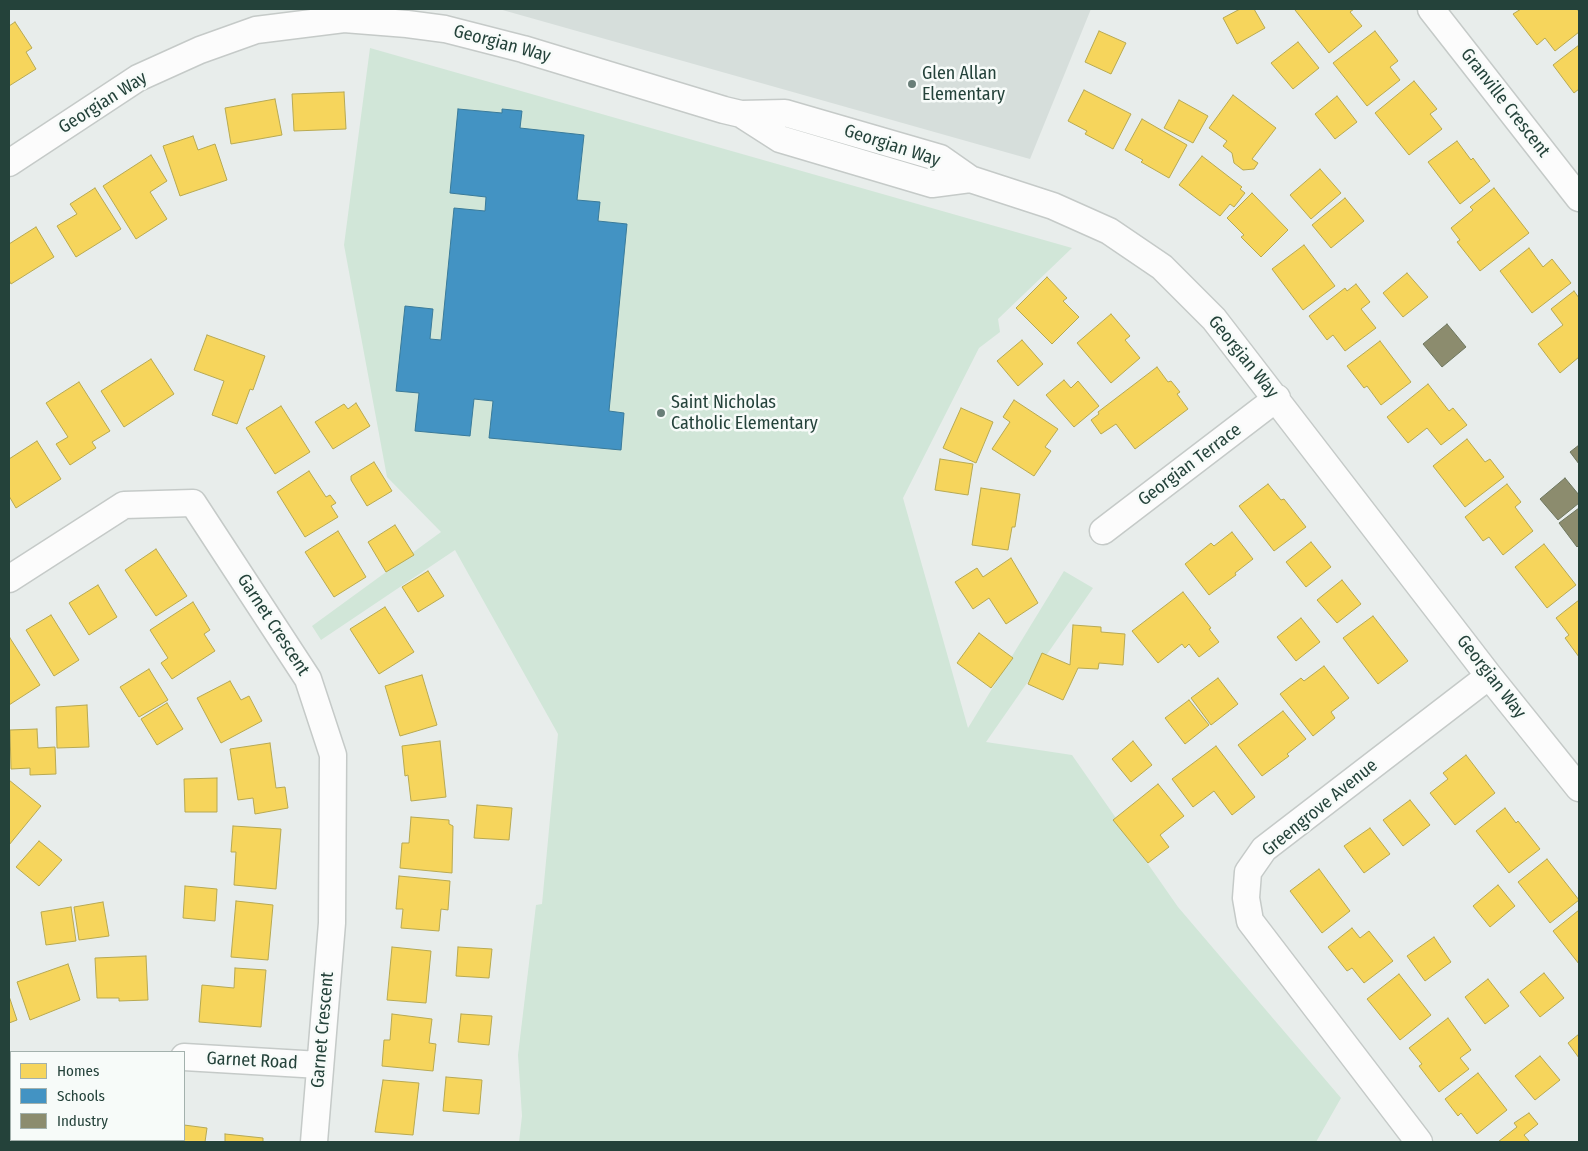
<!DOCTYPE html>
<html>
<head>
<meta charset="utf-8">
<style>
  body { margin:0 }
  #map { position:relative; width:1588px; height:1151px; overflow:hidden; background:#e8edeb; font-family:"Fira Sans Condensed",sans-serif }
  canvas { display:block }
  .frame { position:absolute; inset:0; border:10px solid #24423a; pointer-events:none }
  .legend { position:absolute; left:10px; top:1051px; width:175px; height:90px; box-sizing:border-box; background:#f7fbf9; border:1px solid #a3b1ad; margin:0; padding:6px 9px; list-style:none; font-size:15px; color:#24423a }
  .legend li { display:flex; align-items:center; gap:10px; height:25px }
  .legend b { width:25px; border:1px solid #a3b1ad }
</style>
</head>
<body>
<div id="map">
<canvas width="1588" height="1151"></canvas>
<div class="frame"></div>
<ul class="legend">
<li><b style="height:14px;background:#f6d55c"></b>Homes</li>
<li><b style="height:14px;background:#4393c3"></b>Schools</li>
<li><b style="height:14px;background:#8c8c6e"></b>Industry</li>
</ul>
</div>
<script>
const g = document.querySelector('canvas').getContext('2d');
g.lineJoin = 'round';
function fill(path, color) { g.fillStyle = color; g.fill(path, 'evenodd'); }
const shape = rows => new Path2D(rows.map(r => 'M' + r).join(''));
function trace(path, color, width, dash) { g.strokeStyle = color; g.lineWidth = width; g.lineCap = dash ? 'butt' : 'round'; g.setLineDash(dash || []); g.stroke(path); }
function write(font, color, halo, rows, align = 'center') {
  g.font = font + ' "Fira Sans Condensed",sans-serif'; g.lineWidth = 5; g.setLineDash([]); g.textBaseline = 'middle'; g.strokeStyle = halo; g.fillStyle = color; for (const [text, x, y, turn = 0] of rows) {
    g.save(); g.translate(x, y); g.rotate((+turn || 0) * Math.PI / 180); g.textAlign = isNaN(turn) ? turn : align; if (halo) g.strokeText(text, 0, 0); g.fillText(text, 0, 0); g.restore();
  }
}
fill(shape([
  [499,9,1091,9,1030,159]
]), '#d6dedb');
fill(shape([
  [370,48,1072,248,998,319,1000,332,979,348,903,498,968,728,1064,571,1093,588,986,742,1072,755,1178,907,1341,1098,1316,1142,519,1142,522,1116,518,1055,536,905,542,904,558,734,455,550,321,640,312,626,441,532,387,477,344,245]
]), '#d1e6d8');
const homes = shape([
  [1240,9,1254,9,1265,28,1237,44,1223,18,1240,9],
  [1296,9,1354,9,1350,12,1362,26,1329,53,1295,10,1296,9],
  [1521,9,1577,9,1579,12,1579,32,1555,51,1545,38,1537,45,1513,14,1521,9],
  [15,22,32,48,26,52,36,69,9,86,9,26,15,22],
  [1099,31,1126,43,1111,74,1085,62,1099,31],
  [1375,31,1398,61,1390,67,1400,80,1367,106,1333,63,1375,31],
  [1298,42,1319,68,1293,89,1271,63,1298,42],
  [1579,45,1579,89,1574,93,1553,65,1579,45],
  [1414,81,1437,109,1430,114,1442,129,1409,155,1375,113,1414,81],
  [1084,90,1131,114,1113,149,1085,134,1087,131,1068,121,1084,90],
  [344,92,346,129,294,131,292,94,344,92],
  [1233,95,1276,128,1252,159,1258,163,1254,169,1243,170,1234,163,1232,153,1223,146,1227,141,1209,128,1233,95],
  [1337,96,1357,122,1335,139,1315,114,1337,96],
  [275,99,282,135,231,144,225,108,275,99],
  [1179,100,1208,116,1193,143,1164,128,1179,100],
  [1142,119,1187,145,1169,178,1141,162,1143,160,1125,150,1142,119],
  [193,136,198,150,215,144,227,180,180,196,163,146,193,136],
  [1457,141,1471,160,1473,158,1490,181,1460,204,1428,162,1457,141],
  [151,155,167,181,150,192,167,219,136,239,103,186,151,155],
  [1202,156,1242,187,1240,189,1245,193,1234,207,1230,204,1220,216,1179,185,1202,156],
  [1320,169,1341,193,1311,219,1290,195,1320,169],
  [95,188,121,229,76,257,57,226,77,214,70,204,95,188],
  [1494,188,1529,233,1480,271,1457,242,1460,240,1451,228,1473,210,1470,207,1494,188],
  [1252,193,1288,230,1261,257,1241,237,1244,235,1227,218,1252,193],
  [1345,198,1364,221,1331,248,1312,225,1345,198],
  [36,227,54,257,11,284,9,280,9,244,36,227],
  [1304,245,1335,286,1303,310,1272,269,1304,245],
  [1529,248,1543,267,1552,259,1571,283,1532,313,1500,271,1529,248],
  [1407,273,1428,297,1403,317,1383,293,1407,273],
  [1047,277,1067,298,1063,301,1079,317,1052,344,1016,308,1047,277],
  [1356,284,1370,302,1361,309,1376,328,1345,351,1333,335,1327,340,1309,316,1345,288,1347,291,1356,284],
  [1574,291,1579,298,1579,357,1560,373,1538,344,1563,325,1551,309,1574,291],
  [1111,314,1130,336,1125,340,1140,358,1111,383,1077,343,1111,314],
  [207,335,265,356,253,390,250,389,237,424,212,415,224,381,194,370,207,335],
  [1022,340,1043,364,1018,386,997,361,1022,340],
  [1380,341,1411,382,1381,405,1367,386,1364,388,1347,366,1380,341],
  [151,359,174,394,124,427,101,391,151,359],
  [1157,367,1168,382,1171,381,1180,392,1177,394,1188,409,1135,449,1116,424,1101,434,1091,420,1099,414,1098,412,1157,367],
  [1064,380,1071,388,1078,381,1099,406,1074,427,1046,395,1064,380],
  [79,382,110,431,92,442,96,448,70,465,56,444,68,437,46,403,79,382],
  [1428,384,1449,411,1453,408,1467,425,1441,445,1427,428,1408,443,1387,417,1428,384],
  [1014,400,1058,429,1045,447,1051,451,1034,476,992,449,1010,422,1003,417,1014,400],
  [356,403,370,426,333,449,315,422,344,404,348,409,356,403],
  [281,406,310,452,275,474,246,428,281,406],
  [961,408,993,422,976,463,943,448,961,408],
  [1467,439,1485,462,1490,459,1504,477,1465,507,1433,466,1467,439],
  [37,441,61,479,16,508,9,496,9,459,37,441],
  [940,459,973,464,968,495,935,490,940,459],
  [374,462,392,491,367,506,351,480,351,476,374,462],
  [309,471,326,497,330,495,336,503,331,506,338,517,305,537,277,492,309,471],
  [1268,484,1281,500,1284,499,1306,527,1274,551,1239,506,1268,484],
  [1507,484,1521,502,1515,507,1533,531,1503,555,1489,537,1483,541,1465,517,1507,484],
  [981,488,1020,494,1015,527,1012,527,1008,550,972,545,981,488],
  [395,525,414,555,386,572,368,542,395,525],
  [338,531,366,577,334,597,305,552,338,531],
  [1232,532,1253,559,1235,573,1236,575,1209,595,1185,564,1211,543,1214,546,1232,532],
  [1311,542,1331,567,1306,587,1286,562,1311,542],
  [1544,544,1576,585,1547,608,1515,567,1544,544],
  [156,549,187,596,156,616,125,570,156,549],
  [1011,558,1038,603,1006,624,989,598,973,609,955,582,977,568,983,577,1011,558],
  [428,571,444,596,418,612,402,587,428,571],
  [1342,580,1361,604,1337,623,1317,600,1342,580],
  [98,585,117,617,89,635,69,603,98,585],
  [1183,592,1211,628,1209,629,1219,642,1199,657,1189,644,1185,648,1182,644,1158,663,1132,631,1183,592],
  [1579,600,1579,657,1565,638,1569,635,1556,618,1579,600],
  [193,602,210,630,204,634,215,651,172,679,161,663,168,658,150,630,193,602],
  [385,607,414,652,379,674,350,629,385,607],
  [51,615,79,660,54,676,26,630,51,615],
  [1373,616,1408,661,1378,684,1343,638,1373,616],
  [1301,618,1320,642,1296,661,1277,637,1301,618],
  [1073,625,1101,627,1101,632,1125,634,1123,665,1099,663,1098,669,1078,668,1063,700,1028,684,1042,653,1070,665,1073,625],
  [979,633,1013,658,991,688,957,663,979,633],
  [10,638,40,685,9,705,9,639,10,638],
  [1324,666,1349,698,1331,712,1335,718,1313,736,1280,694,1301,678,1304,681,1324,666],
  [149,669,168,700,139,717,120,687,149,669],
  [422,675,437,725,400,736,385,686,422,675],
  [1218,678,1238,704,1211,725,1191,698,1218,678],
  [230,681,241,700,249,696,262,721,221,743,197,698,230,681],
  [1189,700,1209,725,1185,744,1165,718,1189,700],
  [167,703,183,729,157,745,141,719,167,703],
  [87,705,89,747,57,748,56,707,87,705],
  [1283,711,1306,739,1287,754,1289,756,1262,776,1238,745,1283,711],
  [37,729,38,748,55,747,56,774,30,775,30,768,11,769,10,730,37,729],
  [440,741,446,797,411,801,408,775,405,776,402,746,440,741],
  [1133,741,1152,765,1131,782,1112,759,1133,741],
  [270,743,276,788,285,787,288,808,255,814,253,798,238,800,230,749,270,743],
  [1216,746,1255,797,1232,815,1214,791,1193,807,1172,779,1216,746],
  [1466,755,1495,793,1455,825,1430,793,1448,779,1443,773,1466,755],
  [217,778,217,812,185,812,184,779,217,778],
  [9,780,41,806,9,845,9,780],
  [1158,784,1184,816,1160,835,1169,847,1148,863,1113,820,1158,784],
  [1410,800,1430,825,1403,846,1383,820,1410,800],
  [477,805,512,808,509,840,474,838,477,805],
  [1505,808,1516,823,1518,821,1540,849,1509,873,1476,831,1505,808],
  [411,817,449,820,449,824,453,826,452,873,400,868,402,843,409,843,411,817],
  [233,826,281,829,276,889,234,885,236,852,231,852,233,826],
  [1370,828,1390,854,1364,873,1344,846,1370,828],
  [39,841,62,860,39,886,16,867,39,841],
  [1547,859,1579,900,1550,923,1518,882,1547,859],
  [1319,869,1350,911,1322,933,1290,891,1319,869],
  [399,876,450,881,448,910,441,909,439,931,401,928,403,909,396,909,399,876],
  [1498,885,1515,906,1490,927,1473,906,1498,885],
  [185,886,217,889,215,921,183,918,185,886],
  [236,901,273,905,268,960,231,957,236,901],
  [103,902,109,936,79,940,74,907,103,902],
  [71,907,76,941,46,945,41,912,71,907],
  [1579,910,1579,964,1553,931,1579,910],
  [1352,928,1360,938,1369,931,1393,961,1364,983,1352,968,1347,971,1328,947,1352,928],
  [1434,937,1451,962,1425,981,1407,956,1434,937],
  [392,947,431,951,426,1003,387,1000,392,947],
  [458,947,492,949,489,978,456,976,458,947],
  [146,956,148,1000,119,1001,119,998,97,998,95,958,146,956],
  [68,964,80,1000,30,1020,17,982,68,964],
  [235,968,266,970,261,1027,199,1022,202,985,234,988,235,968],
  [1544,973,1564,998,1540,1017,1520,992,1544,973],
  [1399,974,1431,1015,1400,1040,1367,999,1399,974],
  [1488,979,1509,1006,1485,1024,1465,997,1488,979],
  [9,996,17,1020,9,1023,9,996],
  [392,1014,432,1019,429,1043,436,1044,433,1071,382,1066,384,1040,390,1040,392,1014],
  [461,1014,492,1016,489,1045,458,1042,461,1014],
  [1448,1018,1471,1050,1460,1058,1469,1069,1439,1092,1419,1066,1422,1064,1409,1048,1448,1018],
  [1579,1034,1579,1058,1568,1043,1579,1034],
  [1540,1056,1560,1080,1535,1100,1515,1076,1540,1056],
  [1478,1073,1507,1110,1477,1134,1461,1113,1458,1116,1445,1099,1478,1073],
  [446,1077,482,1080,479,1114,443,1111,446,1077],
  [383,1080,419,1083,413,1135,375,1132,383,1080],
  [1529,1113,1538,1124,1524,1135,1530,1142,1498,1142,1517,1127,1514,1123,1529,1113],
  [184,1125,207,1128,205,1142,151,1142,152,1140,184,1140,184,1125],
  [225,1134,263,1138,263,1142,225,1142,225,1134],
  [75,1140,127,1140,127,1142,75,1142,75,1140]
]);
fill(homes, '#f6d55c');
trace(homes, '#b7a952', 1);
const schools = shape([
  [458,109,502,113,502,109,522,111,520,128,584,135,577,200,600,202,598,221,627,224,609,411,624,413,621,450,489,438,493,401,474,399,470,436,415,431,419,393,396,391,405,306,433,309,430,339,441,340,454,208,485,211,486,197,450,193,458,109]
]);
fill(schools, '#4393c3');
trace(schools, '#3a7b9a', 1);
const industry = shape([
  [1447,324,1466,347,1442,367,1423,344,1447,324],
  [1579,445,1579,464,1570,452,1579,445],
  [1565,478,1579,495,1579,503,1558,520,1540,499,1565,478],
  [1579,508,1579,545,1577,547,1559,523,1579,508]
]);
fill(industry, '#8c8c6e');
trace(industry, '#6d765e', 1);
const minor = shape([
  [1431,9,1579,198],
  [741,114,780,139,932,184,970,179],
  [9,163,138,78,200,50,256,30,344,19,407,24,445,29,523,49,724,110,741,114,785,113,940,158,970,179,1053,206,1109,231,1162,267,1214,319,1489,676,1579,788],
  [1103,531,1277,398],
  [9,579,124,505,193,503,308,679,333,755,332,923,314,1142],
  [184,1057,320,1065],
  [9,1090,11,1089],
  [1419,1142,1250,921,1246,898,1248,872,1264,849,1489,676]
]);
trace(minor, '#c5cac8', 29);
trace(minor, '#fcfcfc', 26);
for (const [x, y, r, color] of [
  [912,84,5,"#697e78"],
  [661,413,5,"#697e78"]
]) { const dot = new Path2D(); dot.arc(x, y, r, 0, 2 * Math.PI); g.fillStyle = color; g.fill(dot); trace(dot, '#f7fbf9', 2); }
write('18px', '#24423a', '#f7fbf9', [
  ["Georgian Way",502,44,15],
  ["Georgian Way",103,103,-32],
  ["Granville Crescent",1505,103,52],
  ["Georgian Way",892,146,18],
  ["Georgian Way",1243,357,51],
  ["Georgian Terrace",1190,465,-37],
  ["Garnet Crescent",273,625,57],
  ["Georgian Way",1491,677,52],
  ["Greengrove Avenue",1320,808,-39],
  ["Garnet Crescent",323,1030,-85],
  ["Garnet Road",252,1061,3]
]);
write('18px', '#24423a', '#f7fbf9', [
  ["Glen Allan",922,74],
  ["Elementary",922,95],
  ["Saint Nicholas",671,403],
  ["Catholic Elementary",671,424]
], 'left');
</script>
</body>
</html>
